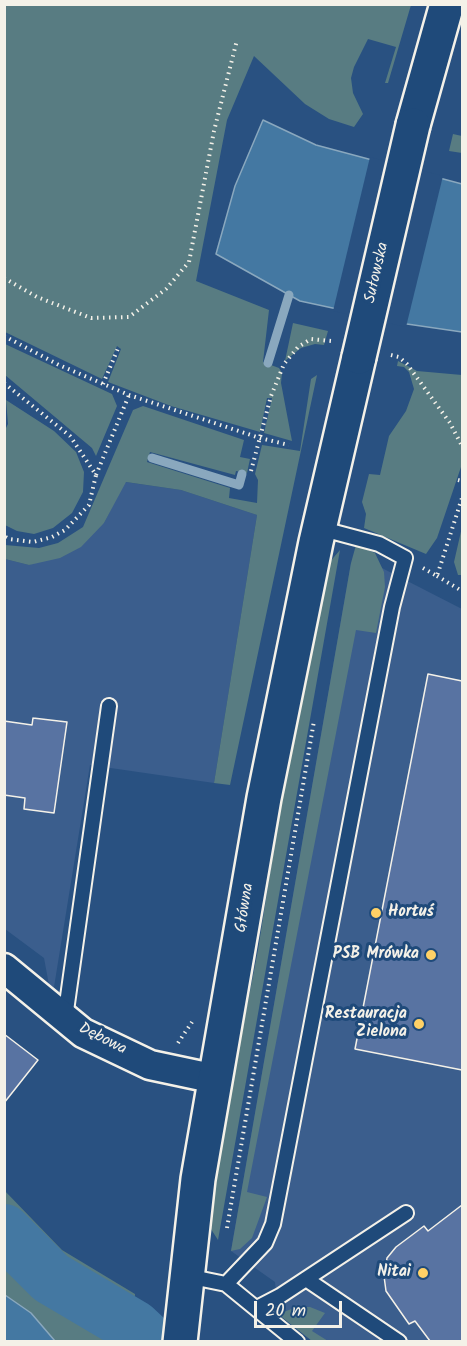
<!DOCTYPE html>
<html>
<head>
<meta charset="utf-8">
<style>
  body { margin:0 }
  #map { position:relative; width:467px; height:1346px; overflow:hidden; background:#295181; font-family:Kalam,sans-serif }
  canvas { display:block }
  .frame { position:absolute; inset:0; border:6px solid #f4f1e8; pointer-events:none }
  .scale { position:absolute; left:254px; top:1301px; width:88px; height:27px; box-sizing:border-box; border:3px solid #f4f1e8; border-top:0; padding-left:8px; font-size:18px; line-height:21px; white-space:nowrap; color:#f4f1e8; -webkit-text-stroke:4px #1f4a7a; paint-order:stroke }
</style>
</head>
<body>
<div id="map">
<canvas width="467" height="1346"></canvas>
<div class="frame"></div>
<div class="scale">20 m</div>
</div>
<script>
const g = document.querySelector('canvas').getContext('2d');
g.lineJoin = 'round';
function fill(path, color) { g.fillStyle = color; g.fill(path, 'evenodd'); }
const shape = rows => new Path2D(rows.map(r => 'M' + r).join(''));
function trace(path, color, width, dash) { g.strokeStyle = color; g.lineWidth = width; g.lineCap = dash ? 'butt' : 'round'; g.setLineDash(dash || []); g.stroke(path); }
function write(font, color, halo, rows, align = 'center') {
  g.font = font + ' Kalam,sans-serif'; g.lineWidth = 6; g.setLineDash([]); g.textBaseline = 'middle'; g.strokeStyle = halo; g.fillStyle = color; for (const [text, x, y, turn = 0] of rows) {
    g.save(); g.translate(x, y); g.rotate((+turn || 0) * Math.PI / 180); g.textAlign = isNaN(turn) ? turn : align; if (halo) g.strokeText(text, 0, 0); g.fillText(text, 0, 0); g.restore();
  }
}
fill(shape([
  [125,482,181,490,257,515,214,783,90,765,54,987,49,985,44,958,5,929,5,559,29,565,104,523],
  [351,563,380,567,462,609,462,1341,312,1341,278,1314,275,1282,231,1251]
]), '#3b5e8d');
fill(shape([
  [5,4,411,5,388,83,385,83,396,47,368,39,354,67,351,78,353,93,363,114,354,127,329,119,305,104,254,56,227,120,196,281,269,310,263,362,279,368,282,373,281,383,292,441,264,433,272,398,267,398,260,432,171,406,108,382,121,349,117,346,102,379,5,332],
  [453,134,462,136,462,153,449,151],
  [293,323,328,331,324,345,315,344,301,348,285,361],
  [5,344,112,394,117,406,96,456,92,448,5,375],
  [398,361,417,371,462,375,462,464,437,538,426,554,364,528,366,514,362,502,369,474,380,475,389,436,406,411,414,389,409,372,404,367,397,366],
  [317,375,230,785,214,783,257,515,181,490,126,482,104,523,81,547,60,558,29,565,5,559,5,545,39,548,58,543,83,527,133,410,143,406,244,440,240,457,250,459,247,473,236,471,235,475,150,452,147,462,230,488,229,498,257,503,258,480,255,474,262,445,300,451,311,379],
  [6,400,54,431,76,452,84,472,83,492,72,513,53,528,34,534,17,531,5,525,4,432,8,424],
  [462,527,462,575,458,575,454,562],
  [356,545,375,553,384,572,385,587,376,633,356,630,247,1192,267,1197,252,1238,240,1249,231,1251,351,563],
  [340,550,218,1240,209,1226,225,1119,258,950,288,758,328,564],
  [4,1190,62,1250,135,1294,134,1341,5,1341],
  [297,1307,310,1307,325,1313,312,1331,328,1341,312,1341,278,1314]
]), '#587c82');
const water = shape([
  [263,120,316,145,462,184,462,332,407,324,300,301,216,254,235,186,263,120],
  [5,1295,31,1313,55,1341,5,1341,5,1295]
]);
fill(water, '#4478a2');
trace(water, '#8aa8be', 1.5);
fill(shape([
  [370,157,443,176,406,327,333,311]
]), '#295181');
trace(shape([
  [268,363,289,295],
  [152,458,239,485,242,474]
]), '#8aa8be', 9);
trace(shape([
  [4,1231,51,1278,134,1327,150,1342]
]), '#4478a2', 54);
const building = shape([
  [428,674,462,681,462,1070,355,1049,428,674],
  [33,718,67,722,54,813,24,809,25,798,4,795,4,721,32,725,33,718],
  [4,1034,38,1060,4,1103,4,1034],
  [462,1205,462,1341,430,1341,415,1321,409,1324,386,1291,384,1276,387,1258,396,1247,424,1226,428,1231,462,1205]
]);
fill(building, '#5873a2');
trace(building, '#f4f1e8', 1.5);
const lane = shape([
  [65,1018,109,706],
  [187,1276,226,1284,297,1342],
  [306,1279,399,1342],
  [226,1284,265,1243,273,1224,392,607,405,558,379,544,319,528],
  [257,1308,280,1296,406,1213]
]);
const street = shape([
  [4,968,83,1033,150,1065,216,1079]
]);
const secondary = shape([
  [413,125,447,4],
  [180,1342,198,1179,264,798,316,542,359,357]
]);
trace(lane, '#f4f1e8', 18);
trace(street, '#f4f1e8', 33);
trace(secondary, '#f4f1e8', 38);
trace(shape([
  [4,278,37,297,91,318,129,317,166,289,189,262,214,131,237,40],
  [4,336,59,365,129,395,260,438,289,445],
  [391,355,399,357,407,364,450,423,462,446],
  [4,383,70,436,96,475,89,505,65,530,52,537,33,542,9,539,4,536],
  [103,384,119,346],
  [251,471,271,396,284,364,298,347,311,339,331,341],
  [96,475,129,395],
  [458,480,462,481],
  [423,568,437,576,462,498],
  [437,576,462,591],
  [178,1043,192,1022],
  [227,1228,314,721]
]), '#f4f1e8', 4, [1.5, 4.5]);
trace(lane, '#1f4a7a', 14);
trace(street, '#1f4a7a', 28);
trace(secondary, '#1f4a7a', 33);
const secondaryBridge = shape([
  [359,357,413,125]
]);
trace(secondaryBridge, '#f4f1e8', 38, []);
trace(secondaryBridge, '#1f4a7a', 33);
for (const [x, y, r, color] of [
  [376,913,6,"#ffd166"],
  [431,955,6,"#ffd166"],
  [419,1024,6,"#ffd166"],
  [423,1273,6,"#ffd166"]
]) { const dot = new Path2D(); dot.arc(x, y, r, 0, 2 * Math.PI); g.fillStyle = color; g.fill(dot); trace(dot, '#1f4a7a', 2); }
write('16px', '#f4f1e8', '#1f4a7a', [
  ["Sułowska",378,273,-77],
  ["Główna",246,908,-81],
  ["Dębowa",102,1040,27]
]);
write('bold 16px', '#f4f1e8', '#1f4a7a', [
  ["Hortuś",388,913,"left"],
  ["PSB Mrówka",419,955],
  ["Restauracja",407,1015],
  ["Zielona",407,1033],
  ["Nitai",411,1273]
], 'right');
</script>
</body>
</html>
